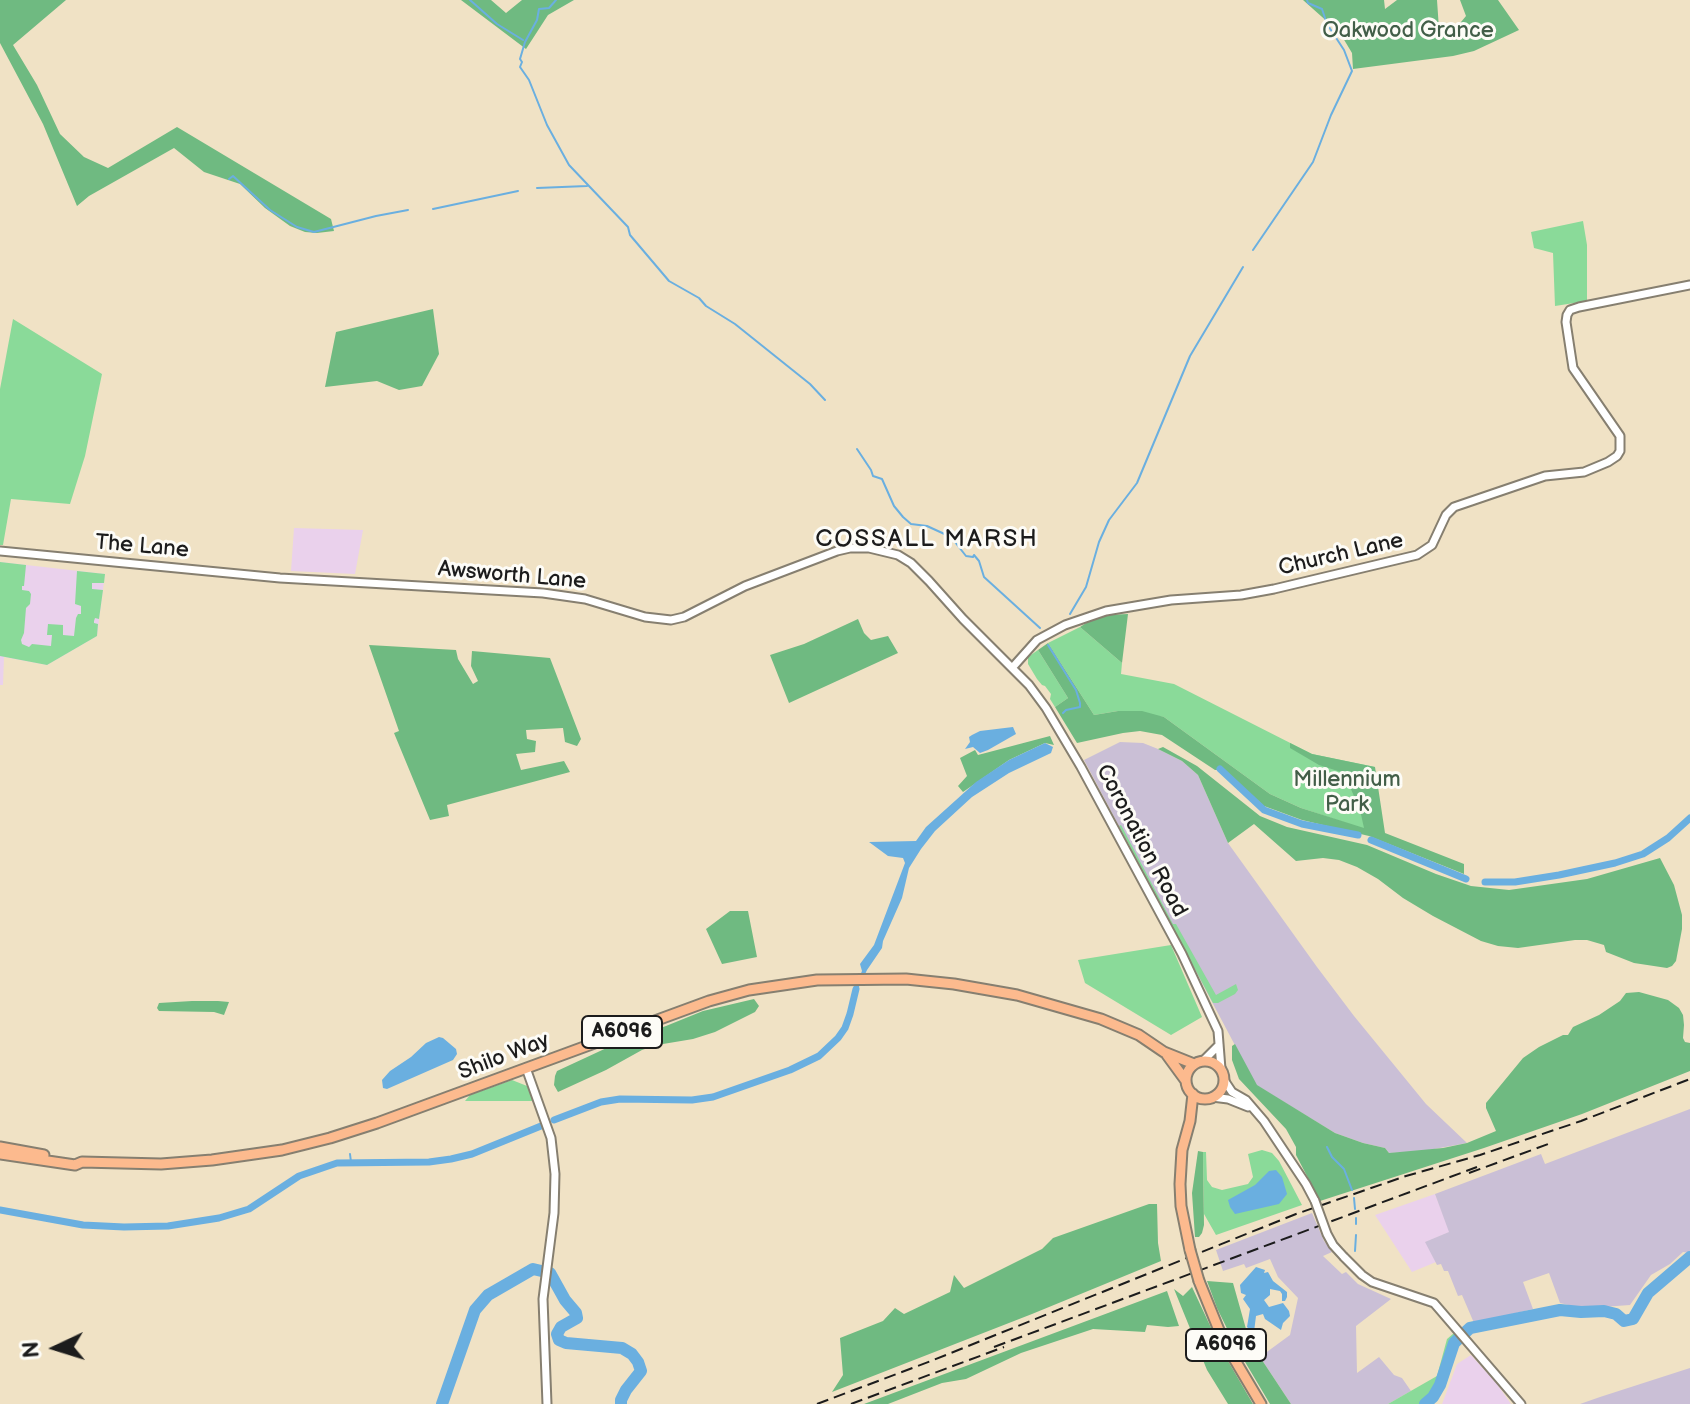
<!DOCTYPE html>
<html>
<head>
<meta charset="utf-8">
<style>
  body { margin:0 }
  #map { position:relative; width:1690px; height:1404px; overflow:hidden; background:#f0e2c5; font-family:"Balsamiq Sans",sans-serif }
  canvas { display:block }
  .north { position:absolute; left:16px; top:1308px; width:80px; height:80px; -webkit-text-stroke:6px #fdfcf7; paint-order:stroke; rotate:266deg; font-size:22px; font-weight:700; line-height:32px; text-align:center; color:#1c1c1c }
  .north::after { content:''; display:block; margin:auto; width:28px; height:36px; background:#1c1c1c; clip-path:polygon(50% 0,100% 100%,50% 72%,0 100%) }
</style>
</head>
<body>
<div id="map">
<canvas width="1690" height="1404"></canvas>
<div class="north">N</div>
</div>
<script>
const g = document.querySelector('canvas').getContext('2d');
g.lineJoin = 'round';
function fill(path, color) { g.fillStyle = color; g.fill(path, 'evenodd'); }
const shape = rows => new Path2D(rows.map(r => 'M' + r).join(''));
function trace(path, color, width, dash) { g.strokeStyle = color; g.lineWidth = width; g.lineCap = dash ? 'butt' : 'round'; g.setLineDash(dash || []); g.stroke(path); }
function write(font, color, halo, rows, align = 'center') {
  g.font = font + ' "Balsamiq Sans",sans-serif'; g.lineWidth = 6; g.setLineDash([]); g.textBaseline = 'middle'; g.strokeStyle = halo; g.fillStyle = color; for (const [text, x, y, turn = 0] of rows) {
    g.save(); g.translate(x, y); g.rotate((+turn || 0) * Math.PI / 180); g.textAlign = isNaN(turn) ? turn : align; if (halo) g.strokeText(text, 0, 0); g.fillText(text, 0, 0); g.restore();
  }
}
fill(shape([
  [294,528,363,530,355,574,291,571],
  [0,562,105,574,97,636,47,665,4,657,3,685,0,685],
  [1435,1194,1450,1232,1426,1242,1436,1262,1412,1272,1375,1215],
  [1471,1355,1497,1384,1511,1404,1442,1404,1457,1364]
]), '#ead1ec');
fill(shape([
  [1120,742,1143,743,1158,749,1182,761,1198,775,1228,843,1317,967,1354,1016,1426,1104,1467,1143,1418,1152,1389,1153,1385,1148,1363,1143,1335,1133,1256,1085,1084,760],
  [1690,1109,1690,1253,1683,1252,1670,1264,1651,1275,1630,1305,1602,1307,1573,1306,1560,1303,1549,1273,1523,1282,1533,1309,1474,1323,1462,1295,1458,1296,1448,1271,1444,1271,1441,1264,1437,1265,1425,1242,1449,1232,1435,1194,1541,1154,1545,1164],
  [1312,1213,1324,1241,1332,1252,1323,1256,1342,1274,1346,1272,1358,1284,1391,1299,1356,1326,1357,1373,1379,1357,1394,1375,1402,1378,1411,1391,1388,1404,1291,1404,1260,1357,1290,1335,1298,1298,1278,1277,1270,1259,1246,1268,1244,1264,1223,1271,1216,1250],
  [1690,1368,1690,1404,1580,1404,1600,1397]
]), '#cabfd6');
fill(shape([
  [1583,221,1587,245,1587,301,1555,306,1553,253,1534,248,1531,232],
  [13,319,102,374,85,456,70,504,11,499,3,545,0,545,0,389],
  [0,562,26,565,24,586,22,586,22,590,29,591,31,594,30,604,26,608,24,633,21,640,22,644,29,647,32,644,51,646,52,635,47,635,48,624,63,625,63,635,74,636,76,618,78,614,81,614,81,606,75,604,77,571,105,574,104,583,92,583,92,589,103,590,99,619,95,618,94,621,94,623,98,624,97,636,47,665,0,656],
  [1080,627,1122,663,1121,674,1174,684,1312,754,1375,767,1364,829,1301,808,1270,794,1164,717,1118,711,1094,715,1048,643],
  [1038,650,1068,698,1055,707,1050,699,1051,694,1045,686,1042,685,1037,679,1028,664,1028,657],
  [1121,825,1173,924,1176,924,1216,995,1236,984,1238,990,1235,994,1218,1003,1213,1003,1119,826],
  [1171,945,1202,1017,1171,1035,1085,983,1078,960],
  [512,1080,527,1086,535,1101,465,1101,470,1095],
  [1262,1150,1272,1153,1279,1161,1302,1205,1216,1235,1204,1214,1203,1152,1206,1152,1207,1180,1212,1187,1222,1190,1248,1184,1253,1177,1248,1154],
  [1454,1333,1456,1336,1450,1342,1438,1384,1430,1396,1419,1404,1388,1404,1437,1376,1447,1339]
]), '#8ada99');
fill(shape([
  [0,0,66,0,13,45,37,85,60,134,84,157,108,168,177,127,331,219,334,231,317,233,305,232,290,226,265,208,240,184,204,172,174,148,89,196,77,206,43,124,0,43],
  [461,0,491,0,506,13,522,0,574,0,548,15,526,49],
  [1303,0,1384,0,1385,9,1397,0,1437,0,1439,29,1444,31,1461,22,1466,16,1460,0,1498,0,1519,30,1474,51,1453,56,1353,69,1352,53,1340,33],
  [433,309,439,354,422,386,399,390,377,381,325,387,336,332],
  [1128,614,1122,663,1080,627,1094,618,1107,615],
  [858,619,864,633,871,640,888,636,898,653,789,703,770,655,804,644],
  [1048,643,1094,715,1118,711,1142,711,1164,717,1270,794,1301,808,1364,828,1360,810,1347,780,1341,772,1319,765,1290,748,1290,743,1312,754,1375,767,1385,833,1464,864,1464,874,1369,836,1302,820,1264,806,1224,770,1215,770,1162,735,1140,731,1123,733,1077,743,1055,707,1068,698,1038,650],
  [369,645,456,650,458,659,473,684,478,681,471,666,472,651,550,658,581,739,577,746,565,742,563,728,526,730,527,739,536,741,535,752,516,754,521,770,564,761,570,772,447,805,449,816,430,820,394,733,399,731],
  [1050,736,1054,745,1045,743,1009,760,963,792,958,786,967,776,960,758,975,750,978,755],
  [1163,747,1197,766,1260,816,1287,827,1367,845,1436,874,1471,886,1509,890,1587,879,1660,858,1674,885,1682,915,1682,929,1676,961,1672,966,1667,968,1634,963,1606,952,1604,945,1587,940,1575,940,1518,948,1498,946,1481,941,1433,916,1403,898,1378,879,1357,867,1339,860,1323,858,1296,861,1254,824,1228,843,1198,775,1182,761,1158,749],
  [730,911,748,911,757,957,722,964,706,929],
  [1639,992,1668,1000,1679,1008,1683,1015,1684,1025,1683,1038,1685,1042,1690,1043,1690,1071,1582,1114,1484,1148,1320,1201,1296,1155,1296,1147,1286,1129,1239,1079,1232,1060,1232,1046,1235,1044,1257,1085,1335,1133,1363,1143,1385,1148,1389,1153,1443,1148,1467,1143,1496,1131,1486,1108,1486,1103,1523,1058,1539,1047,1563,1035,1568,1035,1573,1027,1599,1015,1620,1001,1626,993],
  [754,999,759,1006,755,1012,715,1032,693,1039,657,1045,642,1050,606,1070,558,1092,554,1085,555,1076,557,1071,613,1045,666,1026,703,1011],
  [192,1001,218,1001,229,1002,224,1015,214,1012,159,1011,157,1008,159,1003],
  [1198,1151,1203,1152,1204,1225,1202,1233,1199,1237,1195,1237,1192,1193],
  [1149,1204,1157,1204,1158,1243,1161,1261,1032,1314,832,1392,843,1375,840,1338,883,1321,895,1308,904,1314,950,1292,954,1275,964,1288,1042,1249,1053,1238],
  [1207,1281,1233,1283,1246,1329,1260,1357,1291,1404,1270,1404,1235,1345,1217,1308],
  [1192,1287,1221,1349,1253,1404,1228,1404,1207,1370,1174,1289,1183,1296],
  [1167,1291,1179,1326,1168,1327,1147,1325,1145,1332,1093,1329,1021,1353,966,1379,942,1383,888,1404,864,1404]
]), '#6fba81');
fill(shape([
  [1013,727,1016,734,988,750,980,753,973,747,965,749,970,742,969,737,972,735,980,731],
  [1045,743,1053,747,1051,753,1009,773,972,797,935,831,921,849,909,868,902,898,883,941,882,948,867,970,858,989,854,989,862,971,860,964,874,945,905,863,903,858,888,856,869,842,916,841,926,827,976,782,1009,760],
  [439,1037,443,1038,456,1049,457,1054,453,1060,387,1089,383,1088,382,1080,390,1071,411,1057,426,1043],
  [1276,1170,1282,1177,1287,1194,1279,1204,1235,1214,1230,1207,1228,1200,1255,1185,1269,1171],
  [1256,1267,1265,1270,1264,1273,1268,1272,1273,1281,1287,1292,1287,1297,1285,1301,1282,1301,1282,1294,1280,1291,1270,1289,1270,1295,1264,1300,1269,1307,1283,1303,1289,1311,1290,1316,1283,1323,1281,1330,1265,1319,1263,1314,1256,1316,1254,1332,1252,1332,1247,1327,1250,1309,1243,1299,1246,1295,1241,1293,1240,1285]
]), '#6aafe0');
trace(shape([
  [470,0,497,24,523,40],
  [556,0,549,8,539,9,537,20,525,42,520,59,522,62,520,67,529,80,547,125,569,165,628,227,630,235,669,281,699,298,706,306,735,324,810,384,825,400],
  [229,179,233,176,270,210,297,227,314,232,376,216,408,210],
  [537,188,587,186],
  [433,209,518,191],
  [1253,250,1313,162,1331,115,1352,71,1344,50,1327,24,1322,9,1308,3,1307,0],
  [857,449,871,470,873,476,882,479,894,506,903,517,911,524,927,526,951,537,966,556,973,557,974,555,979,561,984,577,1040,628],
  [1070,614,1086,587,1099,542,1109,520,1137,483,1190,356,1243,267],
  [1048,645,1076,690,1080,703,1080,707,1066,710,1063,713],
  [1327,1147,1332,1157,1344,1169,1352,1190],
  [350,1154,351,1162],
  [1354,1198,1355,1209],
  [1356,1224,1356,1218],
  [1355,1251,1356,1235]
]), '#6aafe0', 2);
trace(shape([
  [1220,769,1264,810,1302,824,1358,835],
  [1371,840,1466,879],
  [1485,882,1515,882,1559,875,1615,863,1643,854,1668,838,1690,818],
  [554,1120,601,1102,620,1099,692,1100,713,1097,790,1070,819,1056,838,1038,845,1028,850,1014,856,989],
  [0,1210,83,1225,124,1227,168,1226,219,1218,249,1209,299,1176,337,1163,429,1162,451,1159,472,1154,541,1126]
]), '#6aafe0', 7);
trace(shape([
  [442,1404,475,1310,488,1295,533,1269,550,1273,565,1300,576,1313,577,1318,561,1327,557,1334,559,1340,566,1343,622,1348,632,1354,638,1362,641,1371,626,1390,621,1400,621,1404],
  [1425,1404,1433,1397,1440,1385,1454,1343,1470,1328,1560,1310,1581,1312,1604,1311,1616,1314,1624,1321,1633,1319,1648,1293,1690,1257]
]), '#6aafe0', 12);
const tertiary = shape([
  [0,551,280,578,543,593,585,599,645,617,671,620,684,617,745,586,837,551,850,548,869,548,898,555,911,563,929,581,963,619,1029,685,1046,708,1081,767,1182,954,1218,1031,1221,1069],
  [1012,668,1037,640,1065,625,1106,611,1171,600,1241,595,1274,589,1417,555,1432,545,1446,515,1454,507,1545,476,1584,472,1608,462,1617,456,1620,451,1620,436,1573,368,1566,322,1567,315,1570,310,1579,307,1690,285],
  [1203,1061,1219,1045],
  [526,1068,551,1138,555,1174,554,1213,543,1299,547,1404],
  [1224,1080,1232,1092,1246,1100,1264,1121,1306,1184,1315,1201],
  [1212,1097,1228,1099,1248,1107],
  [1344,1257,1362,1275,1372,1282,1434,1303,1521,1404]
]);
const primary = shape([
  [1167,1055,1186,1081],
  '1186 1080a19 19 0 1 1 38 0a19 19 0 1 1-38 0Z',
  [0,1147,44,1155],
  [0,1154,75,1165,82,1162,161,1164,212,1160,282,1150,330,1138,377,1123,709,1001,749,990,817,980,906,979,954,984,1017,995,1101,1019,1139,1035,1164,1052,1194,1064],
  [1190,1250,1181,1206,1180,1184,1182,1150,1190,1121,1193,1094],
  [1199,1281,1223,1340,1261,1404]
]);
trace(tertiary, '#867f70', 11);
trace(primary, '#867f70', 13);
trace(tertiary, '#fff', 7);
trace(primary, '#fcba8e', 9);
trace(shape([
  [1469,1173,1551,1143],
  [994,1347,1477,1167],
  [817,1404,931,1361,1296,1214,1406,1176,1480,1155,1581,1121,1690,1079],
  [851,1404,1004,1347]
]), '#1c1c1c', 2, [12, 6]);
const tertiaryBridge = shape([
  [1315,1201,1327,1234,1333,1245,1344,1257]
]);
const primaryBridge = shape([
  [1190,1250,1199,1281]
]);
trace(tertiaryBridge, '#867f70', 11, []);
trace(primaryBridge, '#867f70', 13, []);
trace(tertiaryBridge, '#fff', 7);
trace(primaryBridge, '#fcba8e', 9);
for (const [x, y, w] of [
  [622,1032,80],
  [1226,1345,80]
]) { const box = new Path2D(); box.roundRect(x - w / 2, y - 16, w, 32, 6); g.fillStyle = '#fdfcf7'; g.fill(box); trace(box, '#1c1c1c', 2); }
write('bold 20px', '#1c1c1c', null, [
  ["A6096",622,1032],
  ["A6096",1226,1345]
]);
write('22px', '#425e48', '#fdfcf7', [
  ["Oakwood Grance",1408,31],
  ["Millennium",1347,780],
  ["Park",1347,805]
]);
write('22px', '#1c1c1c', '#fdfcf7', [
  ["The Lane",142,547,5],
  ["Church Lane",1341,555,-13],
  ["Awsworth Lane",512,576,5],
  ["Coronation Road",1141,841,62],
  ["Shilo Way",504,1057,-21]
]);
g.letterSpacing = '2px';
write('24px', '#1c1c1c', '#fdfcf7', [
  ["COSSALL MARSH",927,540]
]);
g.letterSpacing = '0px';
</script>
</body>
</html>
